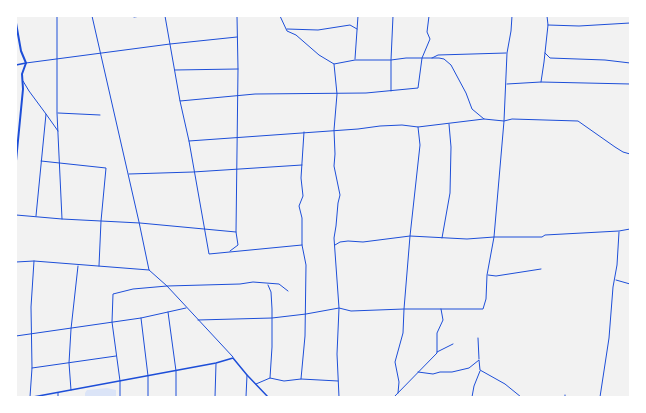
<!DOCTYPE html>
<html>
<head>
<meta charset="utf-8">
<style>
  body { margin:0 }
  #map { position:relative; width:646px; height:413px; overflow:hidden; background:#f2f2f2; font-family:"Varela Round",sans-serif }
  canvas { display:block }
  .frame { position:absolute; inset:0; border:17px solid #fff; pointer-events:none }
</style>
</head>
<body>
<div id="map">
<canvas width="646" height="413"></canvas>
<div class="frame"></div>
</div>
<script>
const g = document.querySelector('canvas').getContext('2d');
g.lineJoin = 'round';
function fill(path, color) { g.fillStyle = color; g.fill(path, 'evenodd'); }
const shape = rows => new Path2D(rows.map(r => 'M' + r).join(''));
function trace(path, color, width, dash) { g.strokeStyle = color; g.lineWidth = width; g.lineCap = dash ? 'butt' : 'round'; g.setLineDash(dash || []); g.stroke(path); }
fill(shape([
  [107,388,116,390,116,397,85,397,85,393,87,390]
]), '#dbe4f7');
trace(shape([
  [57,16,57,113,62,219],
  [92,16,139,222,149,270,167,286,233,357],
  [165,16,180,101,255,94,366,93,418,88,422,58,430,39,427,32,429,16],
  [280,16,287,31,296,35,319,55,334,64,355,60,391,60,406,58,432,58,438,55,506,53],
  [134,17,141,16],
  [548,25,579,26,630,23],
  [287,29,318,30,350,25,357,29],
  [545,53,550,58,605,60,630,63],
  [432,58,439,58,444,59,451,65,466,93,472,109,484,119,504,121,512,119,578,121,615,147,623,152,630,154],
  [355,59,358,16],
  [26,63,170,44,237,37],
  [334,64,337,94,334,130,335,154,334,166,340,195,338,203,336,226,334,238,339,308,337,354,339,397],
  [175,70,238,69],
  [23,81,29,91,46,114,36,216],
  [541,82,544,62,548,25,547,16],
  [507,84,541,82,630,84],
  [391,91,391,60,393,16],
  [180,101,189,141,209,254,302,245],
  [58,113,100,115],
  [46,114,58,131],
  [189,141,358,129,380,126,402,125,418,127,484,119],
  [41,161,106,168,101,221,99,266],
  [129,174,193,172,302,165],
  [16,215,62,219,140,223,236,232],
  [442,238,450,193,451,147,449,124],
  [335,245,340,242,348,241,363,242,410,236,467,239,494,237,504,121,507,53,511,31,512,16],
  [230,251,238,245,236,232,238,69,237,16],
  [16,262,34,261,149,270],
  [488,275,496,276,541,269],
  [616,280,630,284],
  [268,285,271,292,272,309,272,347,270,378],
  [168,312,176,371,176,397],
  [141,318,148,376,148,397],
  [198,320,272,318,306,314,339,308,351,311,404,309,483,309,486,299,487,275,494,237,542,237,545,235,619,231,630,229],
  [16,336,141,318,186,308],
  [478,338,479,359],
  [437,352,453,344],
  [32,368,116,356],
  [418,372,433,374,440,372,452,372,469,368,479,360,480,370,505,384,521,397],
  [301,379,305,336,306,265,302,245,302,218,299,206,303,196,301,178,304,132],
  [256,384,270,378,284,381,301,379,338,381],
  [71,390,69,363,71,329,78,266],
  [398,393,399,382,395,362,403,333,404,309,410,236,420,145,418,127],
  [565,395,565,397],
  [30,397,32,368,31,307,34,261],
  [58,397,58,393],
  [120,397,120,381,112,322,113,294,133,289,167,286,240,284,253,282,279,284,288,291],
  [215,397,216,364],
  [246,397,247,375],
  [394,397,437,353,437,333,443,320,441,309],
  [472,397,474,386,480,371],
  [600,397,609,338,613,287,617,265,619,232]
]), '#1d4ed8', 1);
trace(shape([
  [16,65,26,63],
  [33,397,216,363,233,358,247,375,268,397]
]), '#1d4ed8', 1.5);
trace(shape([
  [16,23,21,51,26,63,22,74,23,89,16,161]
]), '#1d4ed8', 2);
</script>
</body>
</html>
